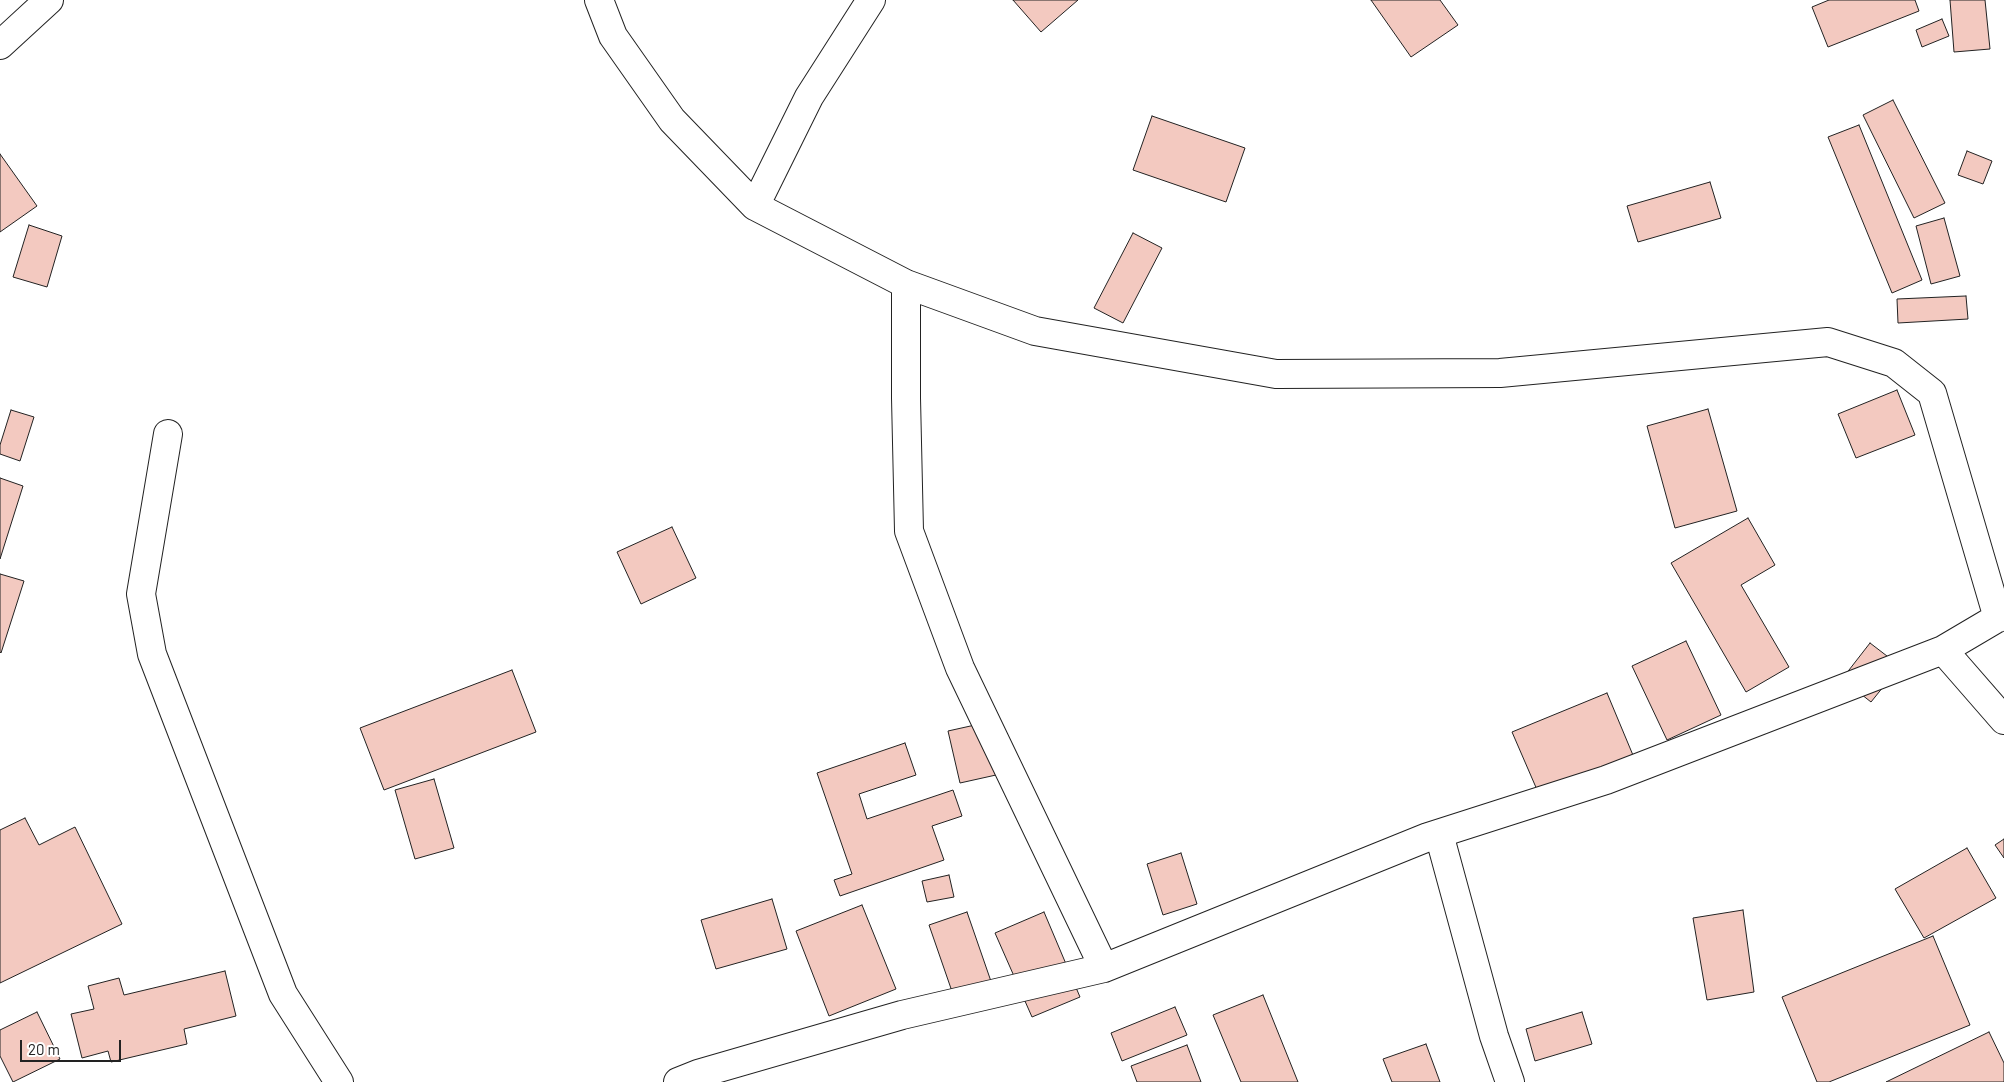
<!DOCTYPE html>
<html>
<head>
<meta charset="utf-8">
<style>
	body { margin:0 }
	#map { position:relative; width:2004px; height:1082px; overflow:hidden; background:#fff; font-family:Barlow,sans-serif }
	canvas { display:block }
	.scale { position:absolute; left:20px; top:1040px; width:101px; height:22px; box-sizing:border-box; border:2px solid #222; border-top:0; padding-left:6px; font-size:15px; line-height:18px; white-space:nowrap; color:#222; -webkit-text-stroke:4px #fff; paint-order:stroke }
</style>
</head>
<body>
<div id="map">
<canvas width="2004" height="1082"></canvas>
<div class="scale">20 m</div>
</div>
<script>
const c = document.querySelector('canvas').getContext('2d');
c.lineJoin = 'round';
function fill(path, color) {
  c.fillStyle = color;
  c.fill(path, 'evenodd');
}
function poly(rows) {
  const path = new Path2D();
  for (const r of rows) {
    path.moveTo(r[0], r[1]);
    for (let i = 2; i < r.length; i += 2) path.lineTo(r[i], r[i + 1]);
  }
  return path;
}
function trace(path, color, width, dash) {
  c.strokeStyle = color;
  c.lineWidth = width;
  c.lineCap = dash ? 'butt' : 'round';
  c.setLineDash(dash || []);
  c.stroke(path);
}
const building = poly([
	[1013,0,1078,0,1041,32,1013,0],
	[1371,0,1440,0,1458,25,1411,57,1371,0],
	[1829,0,1915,0,1919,11,1828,47,1812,7,1829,0],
	[1950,0,1985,0,1990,49,1954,52,1950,0],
	[1942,19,1949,36,1922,47,1916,30,1942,19],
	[1893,100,1945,203,1914,218,1863,115,1893,100],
	[1152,116,1245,148,1226,202,1133,170,1152,116],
	[1859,125,1922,280,1892,293,1828,137,1859,125],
	[1967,151,1992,161,1983,184,1958,175,1967,151],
	[0,154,37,206,0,232,0,154],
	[1710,182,1721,218,1638,242,1627,206,1710,182],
	[1944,218,1960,276,1931,284,1916,226,1944,218],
	[29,225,62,236,47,287,13,277,29,225],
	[1133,233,1162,248,1123,323,1094,308,1133,233],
	[1966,296,1968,319,1898,323,1897,299,1966,296],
	[1897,390,1915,435,1856,458,1838,414,1897,390],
	[1708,409,1737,511,1675,528,1647,426,1708,409],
	[11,410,34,417,20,461,0,454,0,445,11,410],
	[0,478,23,486,0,559,0,478],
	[1748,518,1775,565,1741,585,1789,667,1746,692,1671,563,1748,518],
	[672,527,696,578,641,604,617,552,672,527],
	[0,574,24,581,1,653,0,652,0,574],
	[1686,641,1721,715,1667,740,1632,666,1686,641],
	[1870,643,1900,666,1871,702,1842,679,1870,643],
	[512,670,536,732,384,790,360,728,512,670],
	[1607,693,1635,760,1541,799,1512,732,1607,693],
	[984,723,996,775,960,783,948,731,984,723],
	[905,743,916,775,859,794,867,819,953,790,962,816,932,826,944,860,840,896,834,880,852,874,817,773,905,743],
	[434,779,454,848,415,859,395,790,434,779],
	[25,818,39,845,75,827,122,924,0,983,0,830,25,818],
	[2004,839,2004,858,1995,845,2004,839],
	[1967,848,1996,898,1924,938,1895,889,1967,848],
	[1181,853,1197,904,1163,915,1147,864,1181,853],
	[949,875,954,897,927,902,922,881,949,875],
	[772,899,787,949,716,969,701,920,772,899],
	[862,905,896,989,829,1016,796,931,862,905],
	[1743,910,1754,992,1707,1000,1693,918,1743,910],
	[967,912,994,990,956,1003,929,925,967,912],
	[1044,912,1080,997,1032,1017,995,933,1044,912],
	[1933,936,1970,1025,1829,1082,1817,1082,1782,997,1933,936],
	[225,971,236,1016,184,1029,187,1044,111,1062,108,1051,82,1058,71,1014,94,1009,88,986,119,978,124,995,225,971],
	[1263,995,1298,1082,1241,1082,1213,1015,1263,995],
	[1175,1007,1187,1035,1122,1061,1111,1033,1175,1007],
	[37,1012,60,1059,13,1082,0,1056,0,1030,37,1012],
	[1582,1012,1592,1044,1535,1061,1526,1029,1582,1012],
	[1989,1032,2004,1063,2004,1082,1886,1082,1989,1032],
	[1426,1044,1440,1082,1392,1082,1383,1059,1426,1044],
	[1187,1045,1201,1082,1137,1082,1131,1066,1187,1045]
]);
fill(building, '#f3c9c0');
trace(building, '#222', 1);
const street = poly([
	[599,0,613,36,672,120,755,206,906,284,1035,331,1276,374,1500,373,1828,342,1894,363,1932,393,1998,618],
	[0,45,49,0],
	[755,206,809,97,871,0],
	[906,284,906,398,909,531,960,668,1104,968],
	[168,434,141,594,152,654,283,994,339,1082],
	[1943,650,2004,720],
	[1439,834,1494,1036,1510,1082],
	[678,1082,698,1074,902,1015,1104,968,1428,837,1606,780,1943,650,2004,614]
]);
trace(street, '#222', 30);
trace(street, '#fff', 28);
</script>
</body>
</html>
